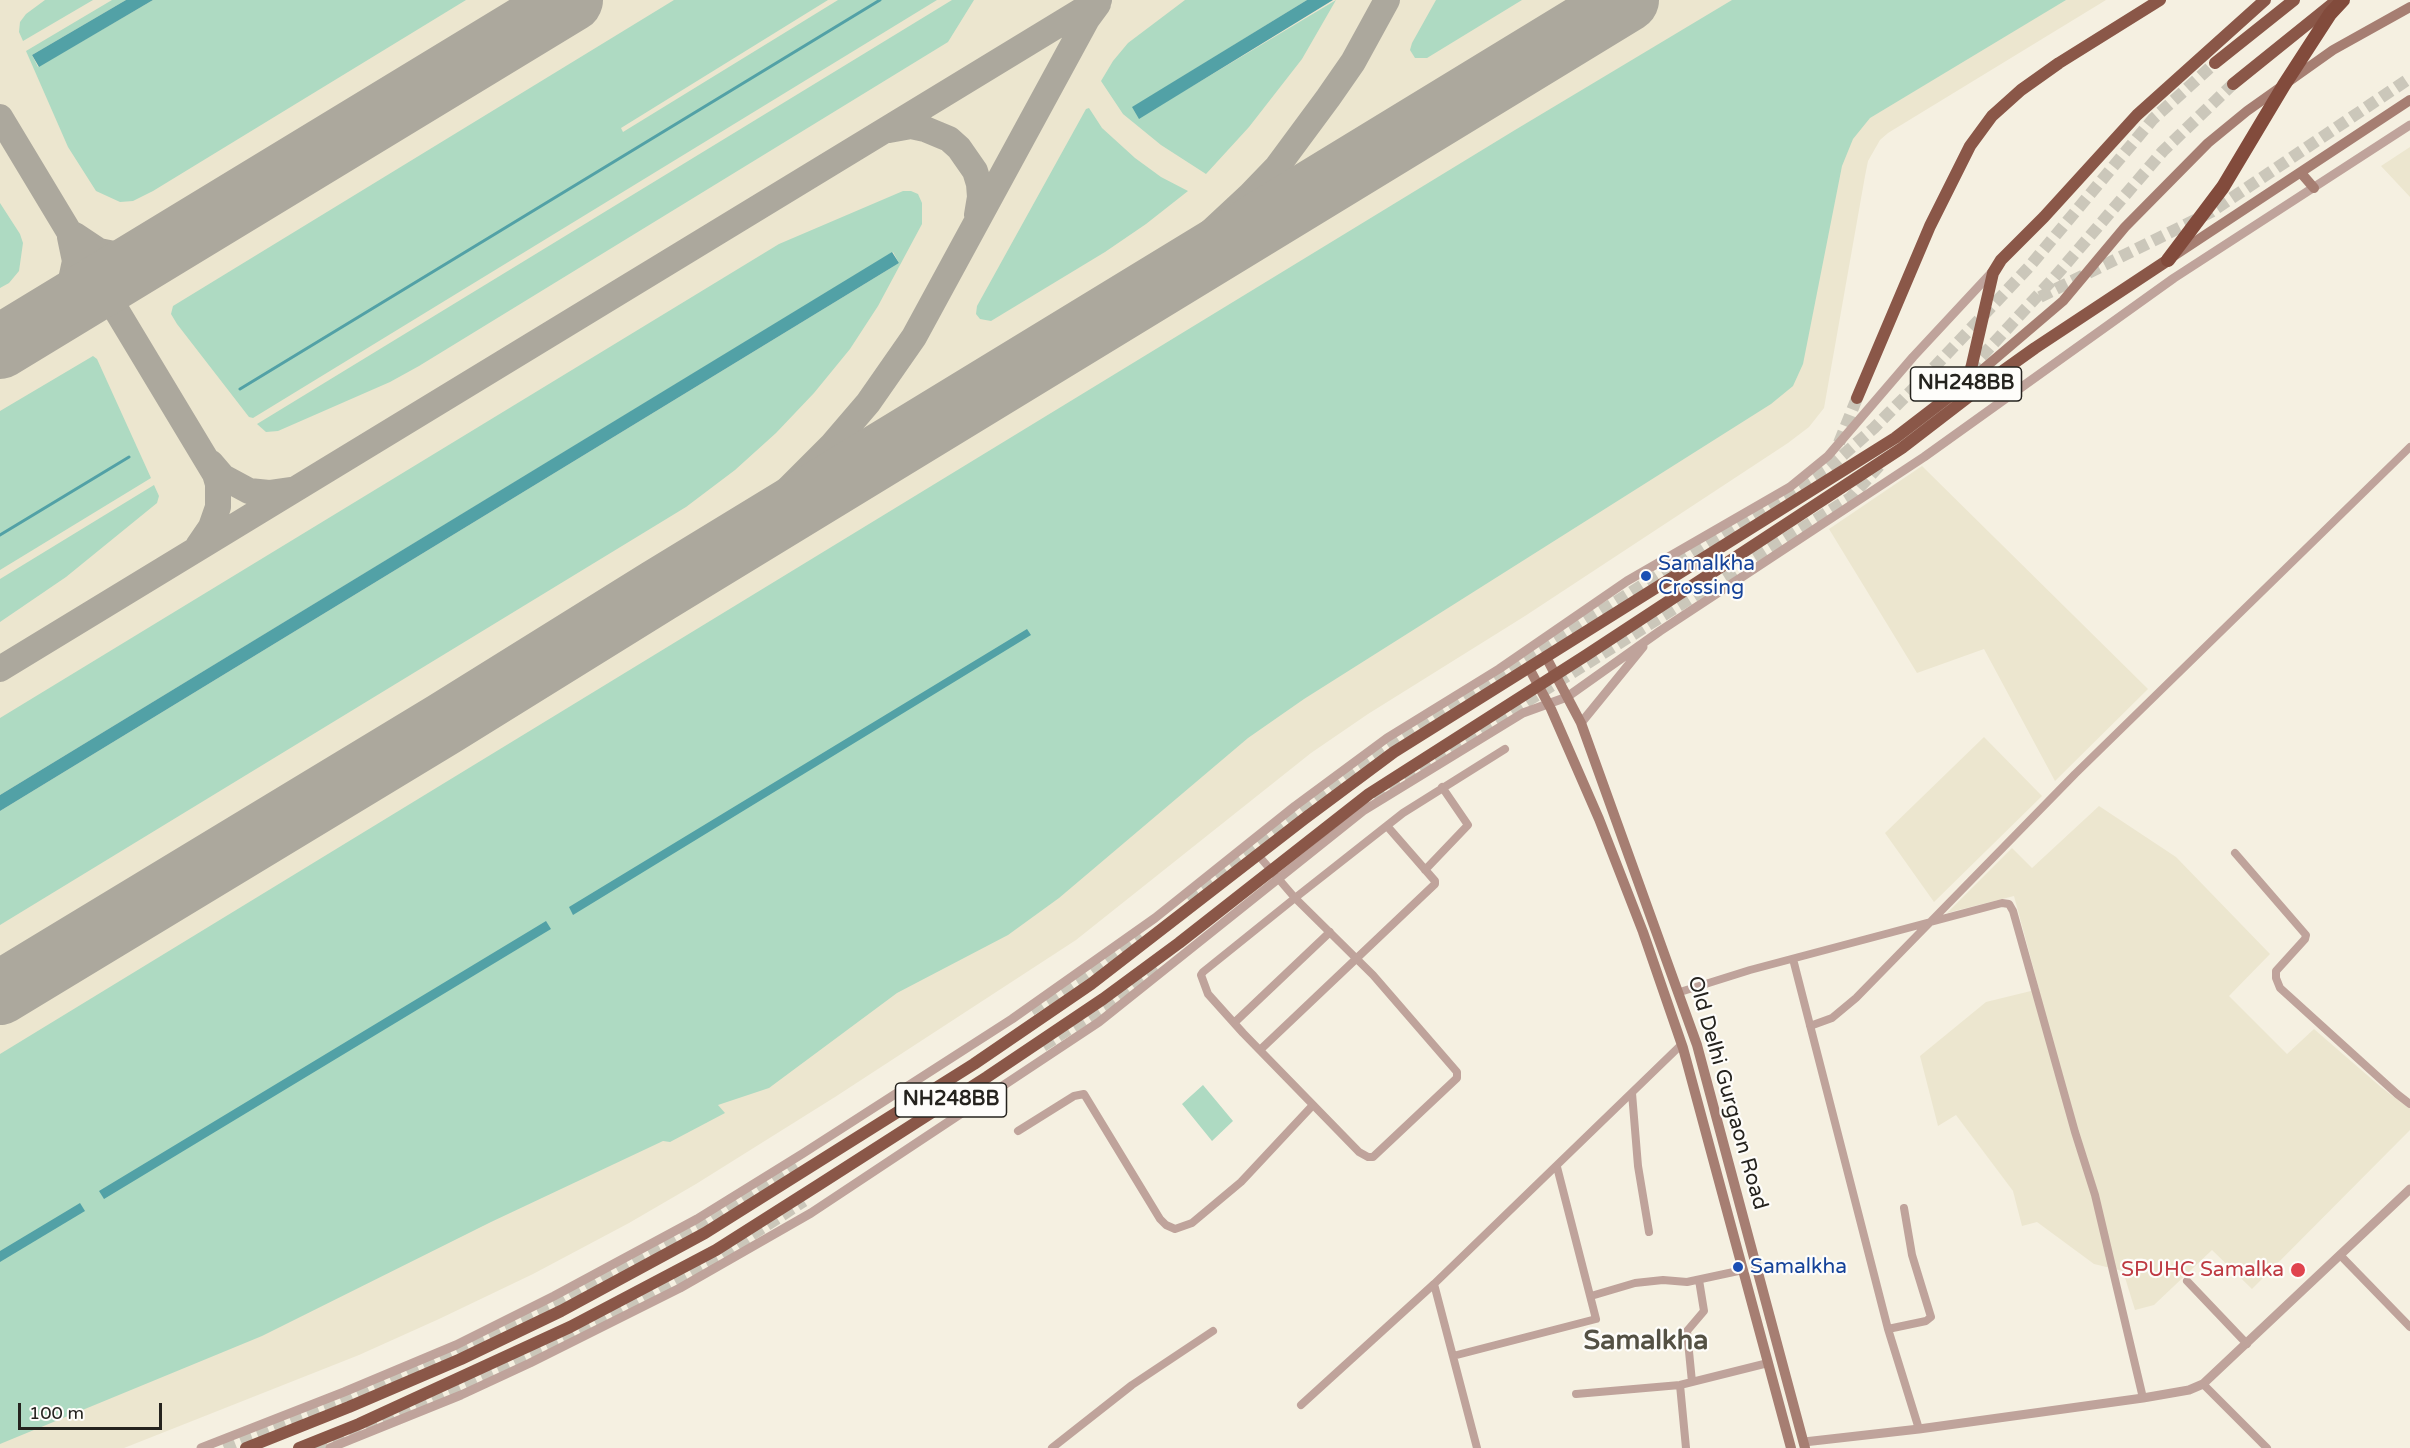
<!DOCTYPE html>
<html>
<head>
<meta charset="utf-8">
<style>
	body { margin:0 }
	#map { position:relative; width:2410px; height:1448px; overflow:hidden; background:#f5f0e1; font-family:"Varela Round",sans-serif }
	canvas { display:block }
	.scale { position:absolute; left:18px; top:1403px; width:144px; height:27px; box-sizing:border-box; border:3px solid #25231e; border-top:0; padding-left:8px; font-size:18px; line-height:21px; white-space:nowrap; color:#25231e; -webkit-text-stroke:4px #fefdfa; paint-order:stroke }
</style>
</head>
<body>
<div id="map">
<canvas width="2410" height="1448"></canvas>
<div class="scale">100 m</div>
</div>
<script>
const c = document.querySelector('canvas').getContext('2d');
c.lineJoin = 'round';
function fill(path, color) {
  c.fillStyle = color;
  c.fill(path, 'evenodd');
}
function poly(rows) {
  const path = new Path2D();
  for (const r of rows) {
    path.moveTo(r[0], r[1]);
    for (let i = 2; i < r.length; i += 2) path.lineTo(r[i], r[i + 1]);
  }
  return path;
}
function trace(path, color, width, dash) {
  c.strokeStyle = color;
  c.lineWidth = width;
  c.lineCap = dash ? 'butt' : 'round';
  c.setLineDash(dash || []);
  c.stroke(path);
}
function write(font, color, halo, rows, align = 'center') {
  c.font = font + ' "Varela Round",sans-serif';
  c.lineWidth = 4.5;
  c.setLineDash([]);
  c.textBaseline = 'middle';
  c.strokeStyle = halo;
  c.fillStyle = color;
  for (const [text, x, y, turn = 0] of rows) {
    c.save();
    c.translate(x, y);
    c.rotate((+turn || 0) * Math.PI / 180);
    c.textAlign = isNaN(turn) ? turn : align;
    if (halo) c.strokeText(text, 0, 0);
    c.fillText(text, 0, 0);
    c.restore();
  }
}
fill(poly([
	[0,0,2106,0,1888,133,1880,140,1868,161,1865,176,1824,408,1809,427,1788,443,1525,616,1368,714,1311,753,1076,940,835,1097,696,1184,629,1223,533,1274,439,1319,359,1355,124,1448,0,1448],
	[2410,147,2410,197,2381,166],
	[1922,466,2148,689,2055,781,1984,649,1917,673,1829,529],
	[1984,737,2042,796,1934,902,1885,833],
	[2099,806,2176,857,2270,954,2229,996,2287,1054,2314,1029,2382,1088,2410,1109,2410,1130,2252,1289,2212,1250,2154,1305,2135,1310,2123,1271,2094,1264,2037,1222,2022,1226,2013,1191,1956,1115,1938,1126,1920,1056,1986,1002,2039,989,2014,896,1947,913,2012,848,2032,868]
]), '#ece6cf');
fill(poly([
	[45,0,93,0,23,41,19,32,20,22,26,14],
	[112,0,126,0,32,55,38,67,153,0,466,0,153,191,133,201,120,202,96,191,68,147,26,51],
	[674,0,828,0,621,128,623,132,838,0,937,0,253,418,249,417,177,324,171,314,173,306],
	[952,0,974,0,948,42,419,366,390,382,278,431,266,432,257,424],
	[1185,0,1307,0,1133,107,1139,118,1336,0,1302,59,1249,127,1206,174,1161,145,1123,114,1101,81,1113,61,1128,43],
	[1436,0,1522,0,1427,58,1415,58,1410,50,1412,43],
	[1732,0,2066,0,1870,118,1853,139,1842,166,1803,364,1793,386,1771,404,1304,699,1248,738,1059,898,1008,935,897,993,769,1088,718,1105,725,1113,670,1142,663,1141,491,1222,262,1336,0,1444,0,1054,1515,130],
	[1089,108,1102,128,1135,158,1161,177,1188,191,1146,224,1105,252,991,321,980,319,976,314,977,306,1086,109],
	[903,191,911,191,918,194,922,203,922,224,878,306,850,349,814,393,776,433,735,470,686,507,0,925,0,811,899,263,893,252,0,795,0,718,779,244],
	[0,203,20,234,23,243,19,271,9,283,0,288],
	[93,356,97,359,151,478,0,570,0,411],
	[154,485,159,496,157,503,66,577,0,622,0,579],
	[1203,1085,1233,1121,1212,1141,1182,1104]
]), '#aedac2');
fill(poly([
	[126,0,153,0,39,67,32,55],
	[1307,0,1333,0,1139,119,1132,107],
	[892,252,899,263,0,811,0,795],
	[1027,629,1031,635,573,915,569,907],
	[546,921,551,929,104,1199,99,1191],
	[80,1203,85,1211,0,1262,0,1251]
]), '#52a1a6');
trace(poly([
	[240,389,880,0],
	[0,535,129,457]
]), '#52a1a6', 3);
trace(poly([
	[1578,30,1620,0],
	[0,117,215,474,218,484,218,507,211,527,198,546],
	[889,130,911,126,925,129,949,139,959,148,975,171,979,184,980,197,977,215],
	[75,235,99,251,124,256,146,254,176,240],
	[1068,341,1147,287,1177,263,1250,195,1277,167,1328,98,1353,62,1387,0],
	[0,345,19,335,46,317,58,305,65,294,70,285,75,261,70,237],
	[211,463,223,477,249,491,269,493,290,490],
	[658,591,742,530,770,507,832,445,868,403,914,337,1087,19,1098,4],
	[0,669,1099,0]
]), '#aca89d', 26);
trace(poly([
	[0,347,571,0],
	[0,993,444,724,658,591,1627,0]
]), '#aca89d', 64);
trace(poly([
	[2040,297,2211,212,2410,78],
	[1945,396,2053,279,2163,151,2233,84],
	[1839,443,1857,398],
	[1360,809,1378,795,1850,498,1880,465],
	[1187,898,1358,768,1482,686,1827,469,1874,428,1926,376,2029,267,2153,119,2215,63],
	[1031,1010,1085,975,1140,934],
	[1043,1046,1107,1005,1156,967],
	[224,1448,352,1398,557,1303,701,1224,795,1163],
	[316,1448,365,1428,573,1334,719,1256,804,1201]
]), '#cbc7ba', 12, [12, 6]);
trace(poly([
	[2235,853,2306,935,2305,939,2276,971,2276,978,2280,988,2397,1094,2410,1104],
	[1258,855,1295,898,1373,975,1457,1072,1457,1078,1373,1157,1368,1157,1359,1152,1243,1033,1208,994,1201,975,1203,972,1295,898,1403,813,1505,749],
	[1425,870,1468,825,1442,787],
	[1793,959,1888,1329,1919,1429],
	[1680,992,1750,970,2002,903,2009,904,2013,911,2075,1132,2095,1195,2143,1398],
	[1234,1023,1330,932],
	[1810,1026,1832,1018,1856,998,2075,774,2410,447],
	[1260,1050,1435,884,1435,881,1387,826],
	[1632,1093,1638,1166,1649,1232],
	[1018,1131,1074,1096,1084,1094,1160,1219,1166,1225,1175,1229,1192,1223,1241,1182,1313,1105],
	[2340,1255,2410,1327],
	[2187,1281,2247,1344],
	[1434,1284,1477,1448],
	[1591,1296,1635,1283,1663,1280,1687,1282,1743,1270],
	[1888,1329,1926,1321,1931,1317,1912,1255,1904,1208],
	[1453,1356,1596,1319,1557,1167],
	[1692,1382,1687,1331,1704,1311,1699,1280],
	[2203,1384,2267,1448],
	[1680,1385,1686,1448],
	[1576,1394,1680,1385,1768,1363],
	[1301,1405,1434,1284,1682,1044],
	[1052,1448,1132,1385,1213,1331]
]), '#bfa39b', 8);
trace(poly([
	[1581,723,1643,647],
	[1804,1442,1919,1429,2143,1398,2189,1390,2203,1384,2410,1189],
	[201,1448,344,1392,456,1345,554,1296,697,1219,802,1154,1012,1019,1155,918,1295,806,1387,738,1499,669,1627,581,1790,487,1828,456,1913,357,1994,270],
	[330,1448,461,1395,530,1363,680,1288,811,1213,1099,1022,1363,811,1523,713,1567,697,1660,631,1924,457,2174,278,2410,125]
]), '#bfa39b', 9);
trace(poly([
	[2301,173,2314,188],
	[2175,255,2410,100],
	[1968,382,2063,301,2125,227,2208,143,2247,111,2333,50,2410,7],
	[1546,657,1581,723,1697,1045,1805,1448],
	[1529,668,1551,709,1599,819,1643,932,1683,1048,1791,1448]
]), '#a67e72', 10);
trace(poly([
	[2215,63,2294,0],
	[2233,84,2336,1],
	[1857,398,1930,226,1970,146,1992,116,2021,90,2059,63,2160,0],
	[246,1448,349,1407,461,1359,561,1311,705,1233,974,1064,1091,984,1304,819,1394,752,1895,438,1968,382,1993,273,2001,260,2044,217,2137,115,2265,0],
	[299,1448,359,1424,570,1327,716,1250,820,1184,987,1077,1103,999,1179,943,1369,794,1585,656,1902,448,1993,378,2035,348,2168,260]
]), '#8a5748', 12);
trace(poly([
	[2168,260,2223,187,2284,85,2330,14,2343,0]
]), '#824b3c', 14);
for (const [x, y, r, color] of [
	[1646,576,6,"#1a4fb4"],
	[1738,1267,6,"#1a4fb4"],
	[2298,1270,8,"#e0444e"]
]) {
  const dot = new Path2D();
  dot.arc(x, y, r, 0, 2 * Math.PI);
  c.fillStyle = color;
  c.fill(dot);
  trace(dot, '#fefdfa', 2);
}
for (const [x, y, w] of [
	[1966,384,111],
	[951,1100,111]
]) {
  const box = new Path2D();
  box.roundRect(x - w / 2, y - 17, w, 34, 4.5);
  c.fillStyle = '#fefdfa';
  c.fill(box);
  trace(box, '#25231e', 1.5);
}
write('bold 20px', '#25231e', null, [
	["NH248BB",1966,384],
	["NH248BB",951,1100]
]);
write('21px', '#164399', '#fefdfa', [
	["Samalkha",1658,564],
	["Crossing",1658,588],
	["Samalkha",1750,1267]
], 'left');
write('21px', '#25231e', '#fefdfa', [
	["Old Delhi Gurgaon Road",1727,1093,74]
]);
write('21px', '#be3a42', '#fefdfa', [
	["SPUHC Samalka",2284,1270]
], 'right');
write('bold 27px', '#545144', '#fefdfa', [
	["Samalkha",1646,1342]
]);
</script>
</body>
</html>
